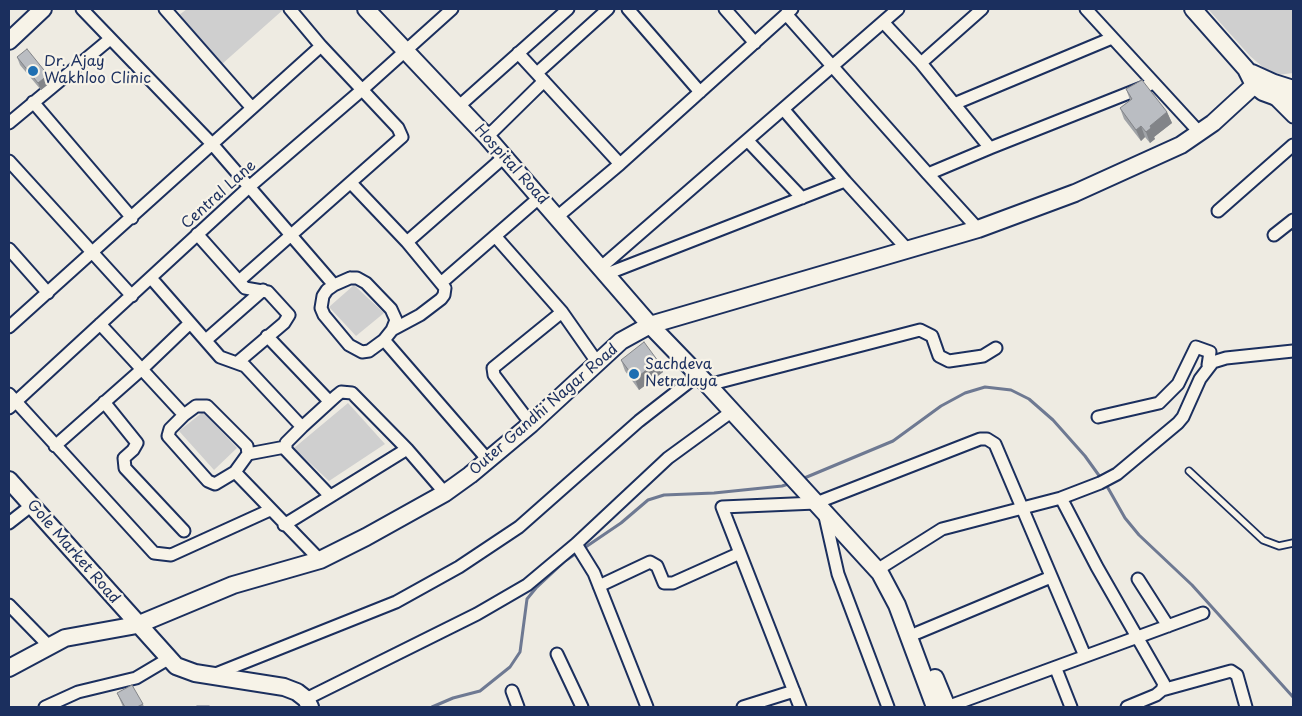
<!DOCTYPE html>
<html>
<head>
<meta charset="utf-8">
<style>
	body { margin:0 }
	#map { position:relative; width:1302px; height:716px; overflow:hidden; background:#eeebe2; font-family:"Playpen Sans",sans-serif }
	canvas { display:block }
	.frame { position:absolute; inset:0; border:10px solid #1b2f5e; pointer-events:none }
</style>
</head>
<body>
<div id="map">
<canvas width="1302" height="716"></canvas>
<div class="frame"></div>
</div>
<script>
const c = document.querySelector('canvas').getContext('2d');
c.lineJoin = 'round';
function fill(path, color) {
  c.fillStyle = color;
  c.fill(path, 'evenodd');
}
function poly(rows) {
  const path = new Path2D();
  for (const r of rows) {
    path.moveTo(r[0], r[1]);
    for (let i = 2; i < r.length; i += 2) path.lineTo(r[i], r[i + 1]);
  }
  return path;
}
function trace(path, color, width, dash) {
  c.strokeStyle = color;
  c.lineWidth = width;
  c.lineCap = dash ? 'butt' : 'round';
  c.setLineDash(dash || []);
  c.stroke(path);
}
function write(font, color, halo, rows, align = 'center') {
  c.font = font + ' "Playpen Sans",sans-serif';
  c.lineWidth = 4.5;
  c.setLineDash([]);
  c.textBaseline = 'middle';
  c.strokeStyle = halo;
  c.fillStyle = color;
  for (const [text, x, y, turn = 0] of rows) {
    c.save();
    c.translate(x, y);
    c.rotate((+turn || 0) * Math.PI / 180);
    c.textAlign = isNaN(turn) ? turn : align;
    if (halo) c.strokeText(text, 0, 0);
    c.fillText(text, 0, 0);
    c.restore();
  }
}
fill(poly([
	[187,9,284,9,222,64,179,15],
	[1208,9,1293,9,1293,73,1278,75,1264,68,1250,56],
	[354,285,384,313,356,336,329,307],
	[348,403,385,444,329,481,294,448],
	[203,412,237,448,214,470,179,431]
]), '#cfcfcf');
trace(poly([
	[802,479,893,441,941,406,965,393,985,387,1011,390,1029,399,1053,420,1085,456,1108,488,1125,518,1139,535,1192,585,1293,697],
	[197,707,209,707],
	[432,707,453,698,480,691,510,667,520,652,527,599,536,588,565,561,621,523,648,500,664,495,714,493,782,486,792,483]
]), '#6e7992', 3);
const lane = poly([
	[1189,471,1263,540,1279,546,1293,543]
]);
const street = poly([
	[82,9,213,145,334,285],
	[165,9,252,108],
	[628,9,700,92],
	[725,9,755,43],
	[1086,9,1200,133],
	[786,14,928,174],
	[883,22,921,63],
	[518,53,620,164],
	[537,73,608,9],
	[1275,99,1293,117],
	[33,102,132,218],
	[954,104,1112,38],
	[458,107,568,9],
	[9,123,110,39],
	[487,137,544,81],
	[748,141,802,198],
	[990,148,1154,83],
	[9,161,132,296],
	[845,181,907,249],
	[351,183,407,242,445,288,444,295,441,299,420,315,392,330],
	[1218,211,1293,145],
	[557,217,620,164,792,9],
	[978,229,928,174,990,148,921,63,982,9],
	[197,234,245,288,268,292,289,315,284,323,238,362],
	[1274,235,1293,220],
	[495,236,562,312,597,362],
	[407,242,504,157],
	[9,249,48,293],
	[599,269,898,9],
	[604,275,845,181,784,110],
	[151,278,220,357,245,366,302,427,336,396,341,392,352,393,407,449,445,493],
	[350,278,357,278,366,283,391,309,396,320,392,330,384,340,369,351,362,352,349,345,324,315,321,308,323,296,327,290,334,285,350,278],
	[239,281,402,137,398,128,321,46,290,9],
	[441,283,540,197],
	[100,324,184,415,170,429,168,436,208,481,215,484,235,472,320,560],
	[9,327,321,46],
	[267,336,329,401],
	[206,340,263,290],
	[384,340,488,460],
	[708,385,920,330,932,336,939,356,949,361,983,356,996,348],
	[9,394,154,553,171,555,270,510],
	[104,402,137,443,133,450,124,458,125,468,184,531],
	[9,408,249,187,363,89,452,9],
	[184,415,196,406,207,406,247,446,248,454,235,472],
	[1098,417,1159,403,1178,384,1196,347,1210,352,1208,365],
	[531,424,494,375,493,368,562,312],
	[302,427,286,443,286,450,330,496],
	[55,446,141,370,190,323],
	[248,454,285,447],
	[1061,498,1097,567,1164,684,1162,690,1156,695,1127,707],
	[824,512,838,574,888,707],
	[9,523,32,505],
	[284,525,407,449],
	[576,544,594,573,647,707],
	[877,570,942,529,1061,498,1100,483,1117,474,1178,423,1183,417,1200,379,1213,362,1226,358,1293,351],
	[1138,579,1168,626],
	[599,586,650,562,657,566,664,583,673,583,740,553],
	[9,605,48,645],
	[917,633,1051,577],
	[557,654,582,707],
	[1056,669,1071,707],
	[213,675,396,602,459,567,519,527,639,421,698,375],
	[1162,690,1231,671,1237,675,1246,707],
	[512,691,518,707],
	[306,699,477,614,527,585,576,544,668,458,731,412],
	[45,707,78,692,136,678,168,659],
	[743,707,794,691],
	[800,707,722,507,816,503,980,439,987,439,995,444,1085,656],
	[947,707,1203,613]
]);
const secondary = poly([
	[366,9,487,137,650,325,708,385,880,573,897,605,935,707],
	[1193,9,1246,69,1254,85,1263,92,1293,103],
	[9,41,43,9],
	[1252,73,1274,83,1293,89],
	[9,480,176,666,195,673,284,687,297,692,306,699,310,707],
	[9,668,65,638,137,625,233,585,320,560,366,537,445,493,470,475,531,424,621,341,650,325,978,229,1075,193,1181,145,1213,123,1262,78],
	[935,678,947,707]
]);
trace(lane, '#1b2f5e', 9);
trace(street, '#1b2f5e', 15);
trace(secondary, '#1b2f5e', 20);
trace(lane, '#f7f3e8', 5.5);
trace(street, '#f7f3e8', 11);
trace(secondary, '#f7f3e8', 16);
fill(poly([
	[17,57,48,75,51,82,41,90,20,65],
	[1126,89,1167,112,1172,123,1154,137,1155,139,1150,143,1145,137,1141,141,1124,119,1120,108,1130,100],
	[621,360,663,372,639,390,625,371],
	[117,693,143,704,144,707,123,707]
]), '#a0a3a7');
fill(poly([
	[48,75,51,82,41,90,38,83],
	[1167,112,1172,123,1154,137,1155,139,1150,143,1146,132,1150,126],
	[1141,126,1145,137,1141,141,1136,130],
	[658,361,663,372,639,390,635,379]
]), '#828488');
const building = poly([
	[27,49,48,75,38,83,17,57,27,49],
	[1142,80,1167,112,1150,126,1151,128,1146,132,1141,126,1136,130,1120,108,1132,99,1126,89,1142,80],
	[644,342,658,361,635,379,621,360,644,342],
	[132,685,143,704,137,707,125,707,117,693,132,685]
]);
fill(building, '#babdc2');
trace(building, '#828488', 1);
for (const [x, y, r, color] of [
	[33,71,6,"#1f6fb2"],
	[634,374,6,"#1f6fb2"]
]) {
  const dot = new Path2D();
  dot.arc(x, y, r, 0, 2 * Math.PI);
  c.fillStyle = color;
  c.fill(dot);
  trace(dot, '#f7f3e8', 2);
}
write('15px', '#1b2f5e', '#f7f3e8', [
	["Dr. Ajay",44,62],
	["Wakhloo Clinic",44,79],
	["Sachdeva",645,365],
	["Netralaya",645,382]
], 'left');
write('15px', '#1b2f5e', '#f7f3e8', [
	["Hospital Road",511,165,48],
	["Central Lane",219,195,-42],
	["Outer Gandhi Nagar Road",544,410,-41],
	["Gole Market Road",73,552,49]
]);
</script>
</body>
</html>
